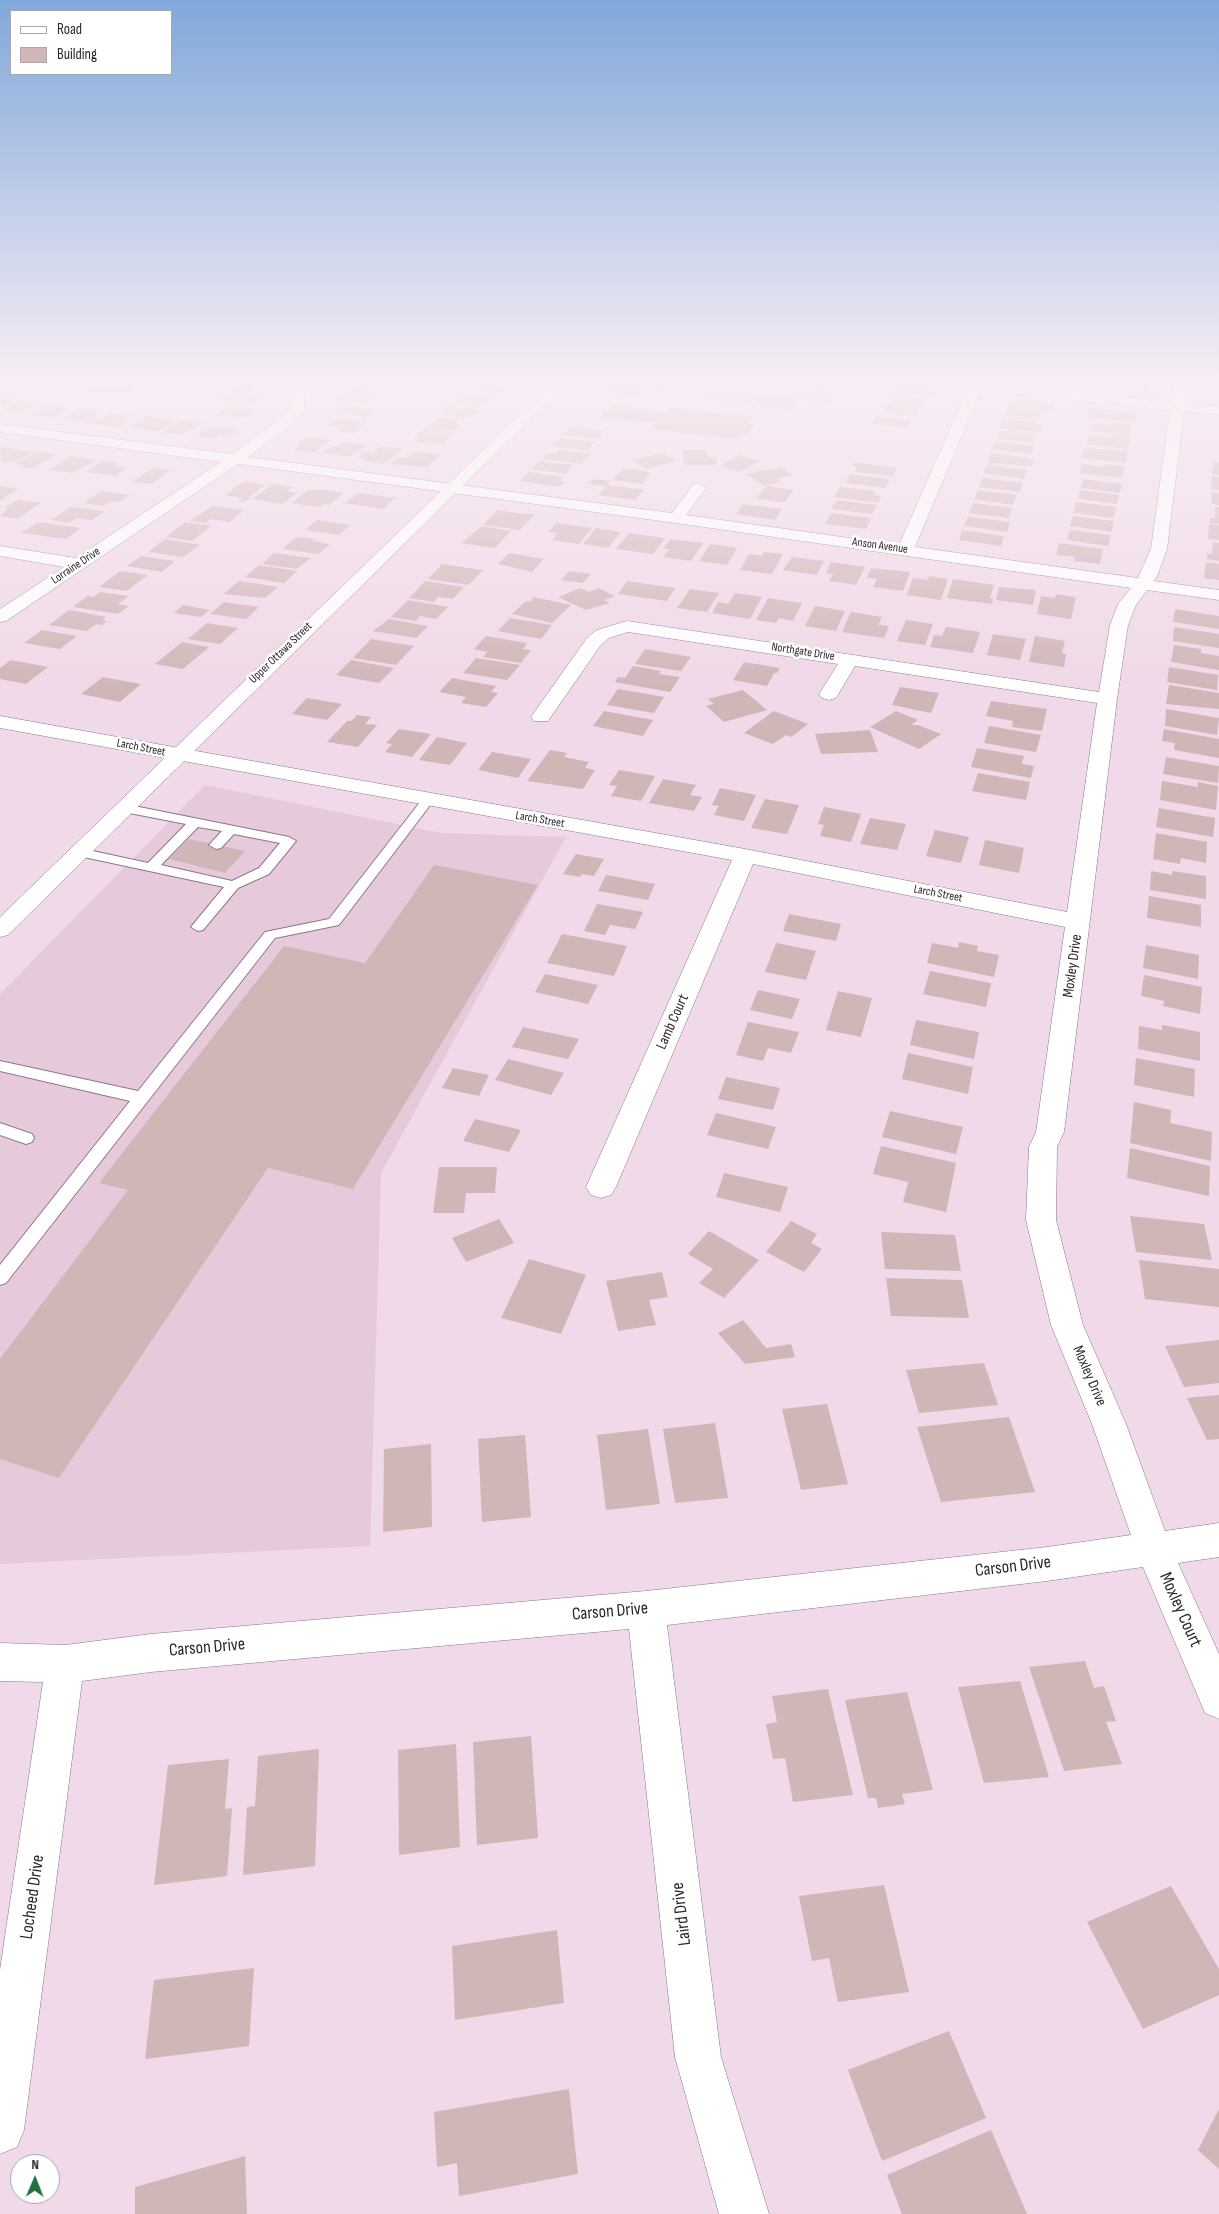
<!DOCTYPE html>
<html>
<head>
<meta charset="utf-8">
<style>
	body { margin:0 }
	#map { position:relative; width:1219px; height:2214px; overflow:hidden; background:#f0d9e8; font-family:"Sofia Sans Condensed",sans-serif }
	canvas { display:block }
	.legend { position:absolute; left:10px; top:10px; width:162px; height:65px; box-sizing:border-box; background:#fff; border:1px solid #aba7aa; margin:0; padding:6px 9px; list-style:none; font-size:15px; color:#2d242a }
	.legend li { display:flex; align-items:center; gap:10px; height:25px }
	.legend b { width:25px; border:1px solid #aba7aa }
	.north { position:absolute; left:10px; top:2154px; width:50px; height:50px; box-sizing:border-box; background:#fff; border:1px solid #aba7aa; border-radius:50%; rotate:1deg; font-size:14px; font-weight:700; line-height:20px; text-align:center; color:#2d242a }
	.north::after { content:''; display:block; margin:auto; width:18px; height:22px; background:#256f3d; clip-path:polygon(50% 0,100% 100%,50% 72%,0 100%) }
</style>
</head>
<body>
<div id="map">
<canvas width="1219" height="2214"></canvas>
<ul class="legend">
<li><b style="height:6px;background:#fff"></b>Road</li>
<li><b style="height:14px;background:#d1b6b8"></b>Building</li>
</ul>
<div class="north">N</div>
</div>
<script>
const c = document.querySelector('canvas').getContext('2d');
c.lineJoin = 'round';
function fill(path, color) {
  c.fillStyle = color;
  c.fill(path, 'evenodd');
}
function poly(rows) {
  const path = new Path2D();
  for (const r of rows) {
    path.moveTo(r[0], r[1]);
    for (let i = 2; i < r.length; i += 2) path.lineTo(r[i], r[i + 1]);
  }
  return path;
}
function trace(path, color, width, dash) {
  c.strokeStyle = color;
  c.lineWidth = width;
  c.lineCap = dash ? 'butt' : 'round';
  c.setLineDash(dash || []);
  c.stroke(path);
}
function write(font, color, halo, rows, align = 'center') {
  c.font = font + ' "Sofia Sans Condensed",sans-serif';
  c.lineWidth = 5;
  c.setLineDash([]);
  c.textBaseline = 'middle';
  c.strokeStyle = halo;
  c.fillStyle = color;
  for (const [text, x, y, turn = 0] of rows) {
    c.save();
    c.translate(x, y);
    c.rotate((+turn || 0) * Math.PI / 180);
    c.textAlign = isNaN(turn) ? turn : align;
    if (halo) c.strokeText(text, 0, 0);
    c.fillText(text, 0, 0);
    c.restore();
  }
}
fill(poly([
	[205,785,441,833,566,837,381,1173,370,1546,0,1564,0,994]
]), '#e6cadc');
fill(poly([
	[59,379,83,379,77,382,89,383,79,389,47,386],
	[137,379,164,379,162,380,169,381,155,388,136,384,142,381,134,380],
	[619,379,655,379,650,385,614,384],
	[698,379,732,379,732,383,699,383],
	[1049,379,1080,379,1079,383],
	[1086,379,1116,379,1115,387,1085,384],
	[1126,379,1149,380,1147,390,1123,388],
	[347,380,378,384,364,394,347,392,351,389,337,387],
	[826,380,842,382,853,382,848,390,816,386,823,385],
	[231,381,247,383,243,385,257,387,246,394,217,390],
	[137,383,132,392,89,393,94,384],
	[475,383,503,386,500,389,504,389,495,393,467,390],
	[651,384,669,386,666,390,648,388],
	[613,385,644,389,637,396,606,392],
	[900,387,936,391,929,398,896,394],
	[819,389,835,394,825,398,833,400,823,404,798,396],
	[712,390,754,395,748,403,739,402,736,405,724,403,727,400,706,398],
	[231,393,260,397,249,404,221,400],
	[346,393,375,396,365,404,336,400],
	[468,394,492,397,488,403,482,406,457,403],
	[758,396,796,397,795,410,756,405],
	[893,396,927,399,923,407,916,407,889,403],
	[0,398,16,400,2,408],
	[1011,399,1055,403,1052,412,1008,407],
	[19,400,38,402,18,414,0,412],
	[345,405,378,409,367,417,336,412],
	[617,405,666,413,670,408,754,417,748,424,755,425,749,433,742,433,738,439,651,429,656,423,603,419,603,411],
	[887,405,920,409,917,417,883,413],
	[45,406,71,409,56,417,28,415],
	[227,406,256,410,245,418,216,414],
	[447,407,478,410,479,411,469,418,439,414],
	[80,408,103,411,92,417,99,418,90,424,62,419],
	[1007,408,1042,412,1039,420,1027,418,1026,420,1004,416],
	[1090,408,1136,413,1134,422,1088,417],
	[111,413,131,415,121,421,128,422,120,428,93,424],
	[146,416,176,420,157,432,129,427],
	[876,416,912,420,908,428,872,424],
	[440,417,460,419,455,424,462,425,455,431,427,428],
	[337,418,367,422,354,433,337,431,341,428,327,426],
	[1003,419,1026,421,1044,425,1041,433,999,428],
	[181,420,203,423,181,435,162,433],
	[1111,422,1132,424,1129,436,1091,431,1093,423,1110,425],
	[211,426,239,430,228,437,219,436,216,439,196,436],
	[572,427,605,431,597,439,563,435],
	[424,429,454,432,444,444,429,443,431,440,429,440,426,443,416,442,419,439,413,438],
	[1000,430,1036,434,1033,442,996,439],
	[1089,435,1109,438,1110,435,1131,437,1128,449,1086,444],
	[306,437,331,440,314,453,294,450,301,444,297,444],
	[561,438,595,442,587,451,551,445],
	[996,441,1034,446,1032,454,992,449],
	[345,442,366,445,351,457,322,453,331,446,338,447],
	[381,446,402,449,384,464,364,461,366,459,358,458,365,452,373,453],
	[0,447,7,448,33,452,16,462,8,461,2,464],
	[1084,448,1128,451,1126,463,1081,458],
	[559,450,591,454,582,464,542,459,547,453,556,454],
	[683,450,707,450,708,457,716,457,717,465,684,465],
	[415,451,440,455,427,467,391,464,398,457,407,458],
	[36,452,57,454,32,469,20,467,24,465,16,464],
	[662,453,676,461,647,469,632,460],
	[991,453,1029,458,1028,459,1034,460,1032,466,987,463],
	[739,455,759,461,739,472,719,466],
	[70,456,97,460,72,473,49,470],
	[103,460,119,463,115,466,127,467,115,476,86,472],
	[540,461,574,465,566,474,531,469],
	[1213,461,1219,462,1219,475,1212,474],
	[854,462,897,468,893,476,854,472,857,466,852,466],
	[1082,464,1104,467,1105,464,1125,466,1122,478,1080,473],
	[987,465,1027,470,1024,479,983,473],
	[780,467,793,475,776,479,781,482,764,486,747,474],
	[152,468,171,470,151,484,132,482],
	[623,468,649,472,651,473,642,484,613,480],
	[529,472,563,477,560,481,565,482,561,486,555,486,520,481],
	[850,474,890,479,886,488,846,483],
	[1212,476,1219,477,1219,490,1211,489],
	[983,478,1023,483,1020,492,979,487],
	[593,479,610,481,606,486,588,484],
	[1083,479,1122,484,1120,493,1081,488],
	[245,481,265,485,248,498,250,498,245,502,238,501,243,498,225,495],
	[273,484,293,487,287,491,297,493,283,504,252,499],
	[607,485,644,490,635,500,598,495],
	[0,486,18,489,0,501],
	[767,486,794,490,784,503,756,498],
	[840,487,875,491,873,495,881,496,878,503,834,497],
	[308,490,324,490,344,493,329,505,323,504,319,507,291,503],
	[978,490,1017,495,1013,505,974,499],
	[1080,490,1119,495,1117,504,1078,499],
	[102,491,130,495,119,502,111,501,103,506,83,503],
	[1212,492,1219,493,1219,505,1211,504],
	[358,493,395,498,383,509,345,503],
	[18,500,41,503,17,519,0,516,8,509,4,508],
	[837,500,877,505,872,514,831,509],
	[1076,502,1116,507,1114,518,1073,513],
	[973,503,1012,508,1009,518,969,513],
	[743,504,782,509,775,520,736,514],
	[213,506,244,510,229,522,210,519,206,523,189,521],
	[71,507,105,511,92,520,77,518,69,523,51,520],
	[1215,507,1219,507,1219,524,1210,523,1210,518,1215,518],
	[497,510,515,513,535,514,520,530,483,525],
	[831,513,871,518,866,529,825,524],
	[1073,516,1114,521,1112,532,1070,526],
	[968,517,1010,522,1007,532,964,526],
	[317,520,350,525,339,535,305,530],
	[38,522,81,528,66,539,21,533],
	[185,522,211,526,192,541,166,537],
	[557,523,592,528,579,544,552,540,558,533,548,532],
	[1209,524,1219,525,1219,540,1208,539],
	[482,526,511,531,495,548,461,543],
	[596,528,621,532,608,548,583,544],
	[962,530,1004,536,1001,546,959,540],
	[1070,530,1111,535,1108,546,1067,540],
	[629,533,665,538,653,554,616,549],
	[296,537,315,539,312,541,330,544,318,554,282,549],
	[165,539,200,545,183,557,148,552],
	[670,539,703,543,691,561,663,557,669,549,663,549],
	[1213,542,1219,543,1219,561,1207,559,1207,553,1212,554],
	[1059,543,1103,549,1100,564,1074,561,1075,557,1056,555],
	[710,544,737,548,727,565,699,561],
	[764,552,783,554,772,574,740,570,749,554,762,556],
	[274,553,311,558,297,569,262,564],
	[509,553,544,559,532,572,498,564],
	[141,556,175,561,162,572,127,566],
	[792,557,824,561,817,575,783,570],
	[831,562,865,567,856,585,829,581,833,574,826,573],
	[1206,562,1219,564,1219,580,1204,578],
	[442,564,483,570,469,585,428,579],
	[259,565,297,571,284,583,245,577],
	[871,568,910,572,903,591,873,587,877,579,867,578],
	[120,571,148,575,127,591,99,587],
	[569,571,591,574,583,583,561,580],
	[929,576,948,579,941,600,907,595,913,578,928,580],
	[953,579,994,585,990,598,993,599,992,604,947,598],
	[239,581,278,587,265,598,223,594],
	[425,581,464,587,453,599,438,597,434,602,409,598],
	[627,581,675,588,667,601,618,594],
	[999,587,1036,590,1033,605,996,600],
	[580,588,589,592,599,588,615,596,604,600,610,603,586,610,558,597],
	[690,589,719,593,707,612,677,608],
	[100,592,129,596,118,604,129,606,118,614,73,607,87,596,93,597],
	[735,593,762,597,750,619,712,613,718,602,728,604],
	[1056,594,1076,597,1071,619,1037,614,1041,596,1055,598],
	[534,597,571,605,552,623,512,614,526,601,530,602],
	[768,598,802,603,793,621,779,618,776,623,756,620],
	[408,600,448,607,436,619,420,616,416,621,391,617],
	[224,602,259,607,246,619,210,614],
	[183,605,210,610,201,617,174,613],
	[815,606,845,611,836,631,805,626],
	[1175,609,1219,616,1219,629,1173,622],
	[69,610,106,617,102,620,107,621,102,625,97,624,86,631,49,625],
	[851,612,882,617,878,625,889,626,884,638,842,632],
	[510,618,552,625,541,639,498,631],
	[389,619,428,626,416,638,373,631],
	[906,620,933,624,925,645,897,641],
	[207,623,238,628,220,644,188,639],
	[946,627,980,632,973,653,930,647,934,635,942,636],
	[1174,627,1219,634,1219,648,1173,641],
	[42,630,77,636,60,649,24,643],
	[993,634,1026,639,1020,660,987,655],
	[486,636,527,643,523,649,531,650,521,663,483,657,487,652,474,649],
	[1035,636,1065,641,1062,653,1066,654,1064,667,1029,662],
	[371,639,414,646,396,665,353,658],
	[182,642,209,647,183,669,155,664],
	[1174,645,1201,649,1201,653,1219,656,1219,670,1171,662],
	[645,649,691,657,681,671,635,664],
	[476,658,520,665,507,680,463,673],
	[11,660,48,667,26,684,0,679,0,668],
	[351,660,394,668,379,683,336,675],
	[744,662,780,668,777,673,774,673,767,686,733,680],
	[633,666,661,671,659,674,680,677,670,692,615,682,618,677,625,678],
	[1169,667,1218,675,1217,690,1167,682],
	[103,677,141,684,120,702,81,694],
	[452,678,496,686,491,692,498,693,486,707,461,703,466,697,439,692],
	[1169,685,1219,693,1219,709,1166,704],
	[900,687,939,693,931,713,892,705],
	[618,689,664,697,654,713,607,705],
	[743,690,767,710,724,722,706,706,714,704,708,699],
	[307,698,342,704,327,720,292,714],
	[991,701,1047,709,1042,731,1012,727,1013,721,986,716],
	[1166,709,1219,718,1217,735,1165,726],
	[604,711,653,720,643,736,593,726],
	[774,711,808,724,791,737,786,735,773,744,744,733],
	[896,711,918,720,911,725,918,725,941,734,919,749,870,727],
	[357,715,371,717,365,724,377,725,358,747,327,742,347,721,351,721],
	[989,726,1041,735,1036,752,984,743],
	[399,729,431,734,412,757,385,752,392,744,386,743],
	[1164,729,1219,739,1219,758,1174,750,1175,743,1162,741],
	[870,730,878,752,821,754,815,734],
	[437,737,467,743,450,765,419,760],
	[977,748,1024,756,1022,764,1034,766,1031,778,971,767],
	[550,750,567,753,564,757,589,762,585,768,595,770,583,789,527,781],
	[492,752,531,759,518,778,478,770],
	[1166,757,1219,766,1218,783,1163,774],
	[619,770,655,776,641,801,611,796,617,786,609,785],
	[978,773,1030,782,1026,800,972,791],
	[663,779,696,785,690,795,702,797,694,811,649,803],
	[1162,781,1198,787,1198,782,1218,786,1216,810,1160,800],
	[720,788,756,795,744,821,714,815,719,806,712,805],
	[765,799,799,805,787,834,751,828],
	[824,807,861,814,851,842,820,836,824,825,818,824],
	[1159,808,1215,818,1213,837,1156,827],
	[870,818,906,824,897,850,860,844],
	[935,830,969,837,961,863,926,856],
	[1156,833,1207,842,1206,863,1181,858,1180,864,1153,859],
	[189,839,245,851,225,873,169,859],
	[985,840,1024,848,1019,873,979,865],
	[576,854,604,859,594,876,582,874,580,877,563,874],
	[434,865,538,885,353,1189,268,1168,59,1478,0,1459,0,1359,128,1190,99,1183,284,946,365,963],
	[1151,871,1172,875,1172,871,1206,876,1206,899,1150,890],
	[606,875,655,884,648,900,598,891],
	[1149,896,1201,905,1201,927,1147,918],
	[597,904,643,912,635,929,610,925,605,935,584,931],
	[789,914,841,924,836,941,783,931],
	[562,934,627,946,614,976,547,963],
	[959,942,978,946,977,951,999,955,994,977,927,963,932,943,958,948],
	[776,943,816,951,806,980,765,972],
	[1146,945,1199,955,1198,979,1143,968],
	[930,971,991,983,986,1007,923,994],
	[545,974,598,985,588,1004,535,992],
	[1144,975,1202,987,1200,1014,1163,1006,1164,1001,1141,996],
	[758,990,800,999,792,1019,750,1010],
	[838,991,872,998,861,1037,826,1030],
	[916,1020,979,1032,974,1059,910,1045],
	[748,1022,799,1032,791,1053,768,1048,763,1061,736,1055],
	[1162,1025,1200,1032,1200,1061,1138,1049,1139,1026,1162,1030],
	[523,1027,579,1039,568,1059,512,1047],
	[908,1053,973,1067,968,1094,902,1079],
	[1136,1058,1195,1069,1194,1097,1134,1085],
	[508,1059,564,1073,551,1095,495,1080],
	[453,1068,489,1075,479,1096,442,1088],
	[726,1077,780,1088,773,1110,718,1099],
	[1134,1102,1171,1110,1170,1123,1212,1132,1211,1161,1130,1143],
	[890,1111,963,1127,956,1154,882,1137],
	[716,1113,776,1127,768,1149,707,1135],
	[475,1119,521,1130,509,1152,463,1141],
	[881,1146,956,1163,946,1212,903,1202,908,1182,873,1174],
	[1130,1148,1210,1166,1209,1196,1127,1178],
	[439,1167,497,1167,495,1193,466,1193,464,1213,433,1213],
	[724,1173,788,1187,780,1212,716,1197],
	[1130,1216,1204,1224,1212,1260,1136,1252],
	[499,1219,514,1243,466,1262,452,1238],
	[791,1221,817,1234,811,1243,822,1249,804,1272,766,1252],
	[709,1231,759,1260,724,1298,699,1283,713,1269,688,1254],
	[881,1232,955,1235,961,1271,885,1269],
	[529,1259,586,1275,561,1334,501,1318],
	[1139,1260,1219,1269,1219,1307,1145,1299],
	[662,1272,668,1297,649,1300,656,1325,618,1331,606,1281],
	[886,1278,962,1280,969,1318,891,1316],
	[743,1320,766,1348,791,1344,795,1357,745,1364,718,1333],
	[1219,1340,1219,1383,1184,1387,1165,1346],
	[984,1363,998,1405,919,1413,906,1370],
	[1219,1395,1219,1439,1207,1440,1187,1398],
	[827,1404,848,1484,801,1490,782,1409],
	[1009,1417,1035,1492,941,1502,917,1427],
	[715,1423,728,1498,675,1503,663,1429],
	[648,1429,660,1504,606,1510,597,1435],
	[525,1435,531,1517,482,1522,478,1439],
	[431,1444,432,1527,383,1532,384,1449],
	[1085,1661,1094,1688,1104,1686,1116,1721,1106,1722,1122,1764,1064,1771,1029,1667],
	[1020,1681,1049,1777,984,1783,958,1687],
	[828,1689,853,1795,793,1802,785,1758,773,1759,766,1724,777,1722,772,1696],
	[907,1692,933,1790,902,1794,905,1804,878,1808,876,1798,868,1798,845,1700],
	[531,1736,538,1838,477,1845,473,1742],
	[456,1744,460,1847,399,1855,398,1750],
	[319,1749,315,1866,243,1875,247,1807,255,1806,258,1756],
	[229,1759,225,1809,232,1808,227,1876,154,1885,168,1765],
	[884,1885,909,1992,838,2002,829,1958,812,1961,799,1896],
	[1171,1886,1219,1969,1219,1995,1143,2029,1087,1922],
	[557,1930,564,2003,455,2020,452,1946],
	[254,1968,249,2046,145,2059,154,1980],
	[949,2031,986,2118,882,2161,848,2070],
	[569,2089,578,2174,459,2196,457,2163,437,2167,434,2112],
	[1219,2109,1219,2169,1198,2150],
	[991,2130,1027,2214,902,2214,887,2175],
	[245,2156,247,2214,135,2214,135,2187]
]), '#d1b6b8');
const service = poly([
	[428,796,434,800,339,925,275,938,6,1283,0,1285,0,1265,130,1101,0,1071,0,1061,138,1091,265,932,329,919,424,797,428,796],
	[124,804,289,837,296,841,269,874,238,888,203,930,198,931,191,927,224,887,79,856,72,852,79,848,148,863,186,824,119,811,118,808,124,804],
	[198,827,222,831,209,845,216,849,221,848,234,834,280,843,259,868,232,881,161,865,198,827],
	[0,1123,32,1134,34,1138,32,1142,26,1144,0,1135,0,1123]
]);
const minor = poly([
	[291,379,305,379,304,410,292,424,248,457,672,513,693,485,698,483,706,488,686,515,899,545,968,388,918,383,912,379,951,379,1171,402,1174,379,1187,379,1185,403,1219,407,1219,415,1184,411,1167,549,1158,574,1154,581,1219,590,1219,600,1147,590,1136,605,1128,625,1117,699,1064,1132,1057,1147,1056,1220,1083,1325,1126,1424,1165,1531,1219,1523,1219,1557,1178,1563,1219,1654,1219,1719,1205,1713,1143,1567,1047,1581,667,1625,721,2057,769,2214,719,2214,675,2057,629,1629,151,1672,82,1681,24,2130,17,2147,0,2154,0,1970,43,1682,0,1681,0,1643,65,1645,151,1634,646,1591,1047,1547,1131,1535,1092,1424,1051,1325,1026,1220,1029,1147,1036,1132,1065,927,753,864,616,1187,611,1195,601,1198,591,1195,586,1187,732,860,0,728,0,716,745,849,1067,912,1097,703,855,666,836,698,829,700,822,698,819,694,838,664,628,632,609,638,600,646,548,721,534,721,531,717,587,638,597,630,627,621,1099,692,1110,625,1118,604,1131,588,676,523,238,464,6,621,0,622,0,609,64,567,0,556,0,546,76,558,221,462,0,432,0,424,232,454,282,418,290,409,291,379],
	[981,390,1170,410,1151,549,1138,578,915,547,981,390],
	[769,379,783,379,775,384,770,383,769,379]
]);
const secondary = poly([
	[557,379,571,379,8,935,0,937,0,917,557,379]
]);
trace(service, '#8c7885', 2);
trace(minor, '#8c7885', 1);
trace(secondary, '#8c7885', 1);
fill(service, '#fff');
fill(minor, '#fff');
fill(secondary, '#fff');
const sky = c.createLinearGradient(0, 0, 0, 689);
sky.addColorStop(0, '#81a8da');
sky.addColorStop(0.55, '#f8eef5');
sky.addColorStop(1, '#f8eef500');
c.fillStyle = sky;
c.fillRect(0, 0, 1219, 689);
write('12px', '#2d242a', '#fff', [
	["Anson Avenue",880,546,8],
	["Lorraine Drive",76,566,-34],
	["Northgate Drive",803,652,9],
	["Upper Ottawa Street",281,653,-44],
	["Larch Street",141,748,11],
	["Larch Street",540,820,10],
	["Larch Street",938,894,11]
]);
write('15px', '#2d242a', '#fff', [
	["Moxley Drive",1073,966,-82],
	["Lamb Court",673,1022,-66],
	["Moxley Drive",1089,1376,67]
]);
write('18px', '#2d242a', '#fff', [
	["Carson Drive",1013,1567,-7],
	["Moxley Court",1180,1610,66],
	["Carson Drive",610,1612,-5],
	["Carson Drive",207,1648,-5],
	["Locheed Drive",33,1897,-82],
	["Laird Drive",682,1914,-97]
]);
</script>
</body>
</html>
